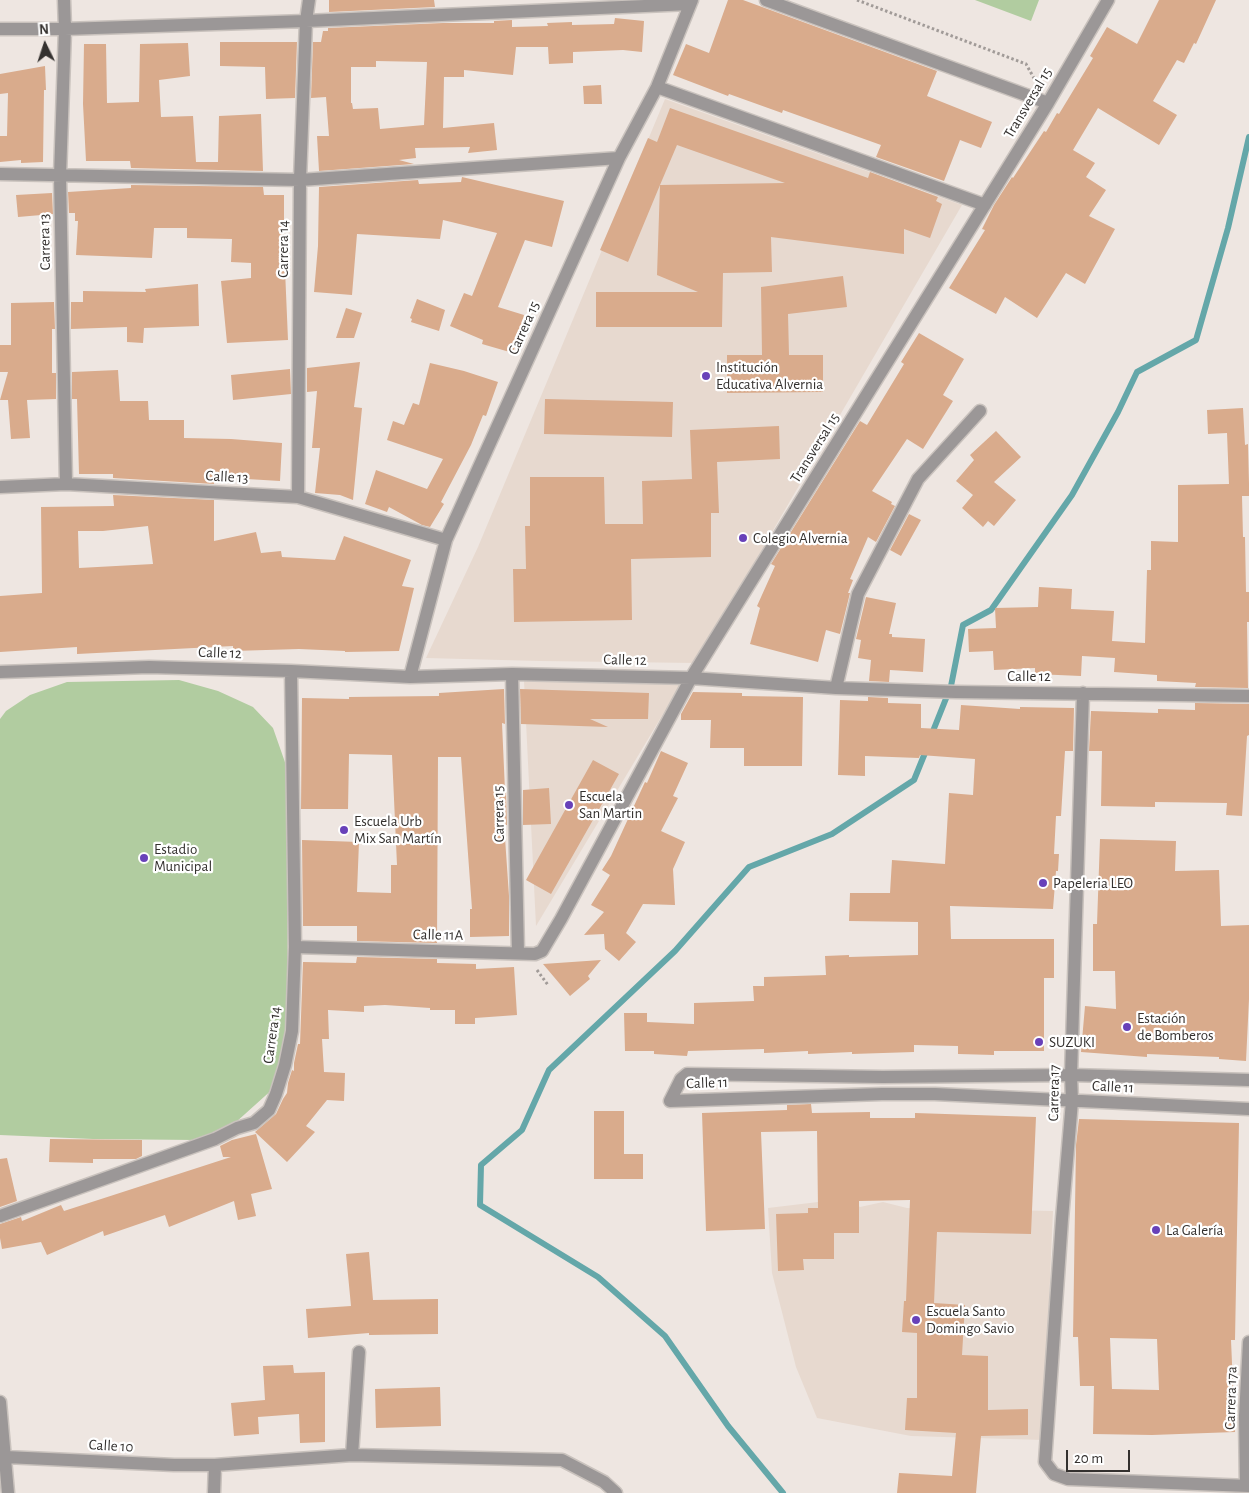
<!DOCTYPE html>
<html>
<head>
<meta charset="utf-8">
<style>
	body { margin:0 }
	#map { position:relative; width:1249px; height:1493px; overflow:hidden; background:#eee6e1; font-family:"Alegreya Sans",sans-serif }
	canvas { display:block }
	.north { position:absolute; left:20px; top:20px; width:50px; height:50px; -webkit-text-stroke:4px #fff; paint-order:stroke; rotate:356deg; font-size:14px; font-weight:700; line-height:20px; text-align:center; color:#34312f }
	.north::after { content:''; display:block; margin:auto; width:18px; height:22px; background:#34312f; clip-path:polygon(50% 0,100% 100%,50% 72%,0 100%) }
	.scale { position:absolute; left:1066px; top:1450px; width:64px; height:22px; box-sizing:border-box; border:2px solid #34312f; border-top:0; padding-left:6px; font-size:15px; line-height:18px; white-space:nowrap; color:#34312f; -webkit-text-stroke:4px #fff; paint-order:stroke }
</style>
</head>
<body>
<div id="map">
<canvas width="1249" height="1493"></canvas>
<div class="north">N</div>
<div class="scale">20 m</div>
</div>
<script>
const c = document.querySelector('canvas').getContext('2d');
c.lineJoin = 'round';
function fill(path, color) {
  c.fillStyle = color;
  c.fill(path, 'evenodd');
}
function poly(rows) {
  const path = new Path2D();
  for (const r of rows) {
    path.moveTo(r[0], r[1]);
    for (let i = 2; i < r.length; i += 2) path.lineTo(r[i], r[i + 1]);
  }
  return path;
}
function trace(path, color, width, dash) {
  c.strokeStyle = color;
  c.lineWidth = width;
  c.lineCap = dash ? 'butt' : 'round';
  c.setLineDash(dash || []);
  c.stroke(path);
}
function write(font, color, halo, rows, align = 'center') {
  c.font = font + ' "Alegreya Sans",sans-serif';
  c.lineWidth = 4.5;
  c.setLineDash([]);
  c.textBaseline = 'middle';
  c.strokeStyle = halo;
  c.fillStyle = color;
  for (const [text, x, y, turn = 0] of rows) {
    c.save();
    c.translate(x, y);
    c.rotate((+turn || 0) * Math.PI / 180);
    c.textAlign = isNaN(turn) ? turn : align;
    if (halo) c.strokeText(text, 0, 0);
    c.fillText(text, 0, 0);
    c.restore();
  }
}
fill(poly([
	[665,99,962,205,696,663,540,661,426,658,478,547],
	[524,681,681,684,536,926],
	[818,1202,854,1203,860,1207,883,1202,907,1208,1053,1211,1043,1440,911,1436,817,1418,796,1367,772,1273,768,1208]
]), '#e7d9cf');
fill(poly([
	[975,0,1039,0,1031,21],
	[179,680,218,691,253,707,273,728,287,768,288,1038,275,1087,235,1123,196,1140,93,1139,0,1135,0,719,6,711,30,695,67,682]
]), '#b1cca0');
trace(poly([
	[931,736,951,686,963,625,991,610,1072,495,1118,412,1137,372,1196,340,1228,228,1249,137],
	[783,1493,728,1426,665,1336,598,1277,480,1205,481,1165,522,1130,549,1070,675,951,749,867,832,834,914,780,927,748]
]), '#64a7a9', 6);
fill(poly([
	[329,0,434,0,435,7,329,12],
	[728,0,743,0,937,71,927,96,992,122,981,148,960,140,944,181,876,157,881,145,783,110,782,113,729,94,728,96,673,75,686,44,709,53],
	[1159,0,1216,0,1196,44,1194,43,1184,63,1177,60,1153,101,1177,115,1159,145,1098,108,1073,150,1095,163,1086,177,1106,190,1089,216,1115,229,1085,284,1066,273,1037,318,1005,297,996,314,949,288,985,230,982,229,994,205,1012,177,1013,178,1044,131,1046,132,1057,113,1059,114,1093,58,1090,56,1107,27,1137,44],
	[615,18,644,21,642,52,623,50,573,52,573,63,549,64,548,47,516,47,513,75,464,70,464,77,444,77,443,128,494,123,497,150,468,153,470,147,415,148,416,158,399,160,414,164,319,171,317,136,329,136,326,97,311,98,313,42,321,42,323,31,328,31,328,28,443,23,494,23,494,21,512,20,512,27,548,26,547,23,572,22,572,25,614,24],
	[376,61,427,62,424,125,380,129,378,108,353,109,352,103,351,103,351,67,376,67],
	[220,42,297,42,295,98,266,99,265,67,220,66],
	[188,43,190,76,159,80,161,117,193,116,196,162,218,162,219,116,261,114,263,171,131,168,130,161,86,161,83,104,84,44,106,44,107,103,139,102,140,44],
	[45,66,46,90,44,90,43,162,21,163,21,160,0,162,0,136,7,136,8,93,0,94,0,74],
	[601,85,602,104,584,104,583,86],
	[670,108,868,178,870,172,938,197,936,201,942,204,930,238,904,229,904,254,771,237,772,272,723,273,722,327,596,327,596,292,698,292,657,275,660,185,628,262,600,250,648,138,657,142],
	[677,145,785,183,660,185],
	[462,177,564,201,552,247,525,240,498,307,524,315,513,353,482,344,483,340,450,326,464,293,472,296,497,233,443,220,440,239,357,234,352,295,314,292,318,246,319,187,418,180,419,184,461,182],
	[131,185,263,187,264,195,284,195,284,246,288,340,227,343,221,281,251,278,251,263,231,262,232,239,187,238,187,228,154,228,152,258,76,255,78,221,75,221,75,213,69,213,68,192,131,188],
	[52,193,53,214,18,217,16,195],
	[843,276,847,307,788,314,789,355,823,355,823,392,727,393,727,355,762,355,761,287],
	[198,284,199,326,144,328,143,343,127,342,127,327,71,329,71,302,83,302,83,291,146,292,145,289],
	[417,299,445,310,439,331,411,322,412,319,410,318],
	[54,302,55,329,52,329,52,373,56,373,56,399,27,400,30,438,11,439,8,400,0,400,8,372,0,372,0,345,11,345,11,303],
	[346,308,362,313,354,338,336,338],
	[919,333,964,359,943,395,953,401,923,449,907,439,872,491,892,502,891,504,895,506,876,542,868,537,850,579,853,580,848,593,850,593,840,634,826,630,818,662,750,644,760,608,757,606,775,566,771,564,860,421,867,425,904,364,901,362],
	[360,362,354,407,362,408,353,500,340,495,315,493,320,448,312,448,317,391,307,392,307,368],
	[430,363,464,371,498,382,486,416,483,415,471,445,441,502,444,504,430,527,422,525,389,507,387,512,365,504,376,470,427,489,443,459,387,440,393,421,404,425,413,403,419,405],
	[290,369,291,394,233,400,231,375],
	[118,370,120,401,148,401,149,420,184,420,184,438,231,439,282,443,280,481,214,477,214,484,113,478,113,474,79,474,77,399,72,399,72,372],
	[545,399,673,402,672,437,544,434],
	[1243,408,1245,445,1248,444,1249,484,1249,496,1242,496,1243,537,1245,537,1246,592,1249,592,1249,622,1247,622,1248,688,1195,687,1196,683,1157,681,1157,675,1114,672,1115,658,1082,656,1081,676,1035,674,1035,668,994,670,993,651,969,652,968,629,996,628,995,608,1038,607,1039,587,1072,589,1071,609,1114,611,1112,641,1145,643,1147,570,1151,570,1151,541,1178,542,1178,485,1229,484,1227,433,1208,434,1207,410],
	[779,426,780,459,717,462,719,513,711,513,711,557,631,559,632,620,514,622,513,569,526,569,525,526,530,526,530,477,604,477,605,524,643,524,642,481,692,479,690,430],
	[996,431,1021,457,994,482,1016,500,994,526,988,521,983,527,962,508,973,495,956,481,974,460,970,455],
	[113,495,214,500,214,541,256,532,261,553,281,551,282,557,335,560,344,536,411,560,402,586,414,588,399,651,345,652,345,651,299,649,233,651,233,646,77,654,77,647,0,652,0,596,42,593,41,507,114,506],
	[148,526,153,564,79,568,78,531,103,531],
	[909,514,921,520,901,556,890,550],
	[866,597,896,603,889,634,892,634,892,637,925,639,923,672,890,670,889,682,869,681,871,660,858,658,861,640,856,639],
	[504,689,505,724,502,723,505,791,506,791,507,825,505,825,505,838,509,896,509,936,470,937,470,909,472,909,461,757,438,757,437,943,357,941,357,926,303,926,302,840,359,842,357,892,391,893,391,865,397,865,392,755,349,754,348,809,301,809,302,698,349,699,349,697,439,696,439,693],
	[520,689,649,693,648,719,590,719,608,727,521,724],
	[693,692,742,693,742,696,803,697,802,766,744,766,744,748,710,748,711,720,681,720,681,714],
	[868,697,888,698,888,703,921,704,921,728,959,730,961,705,1020,709,1020,707,1074,708,1073,751,1065,751,1061,816,1056,816,1054,854,1059,854,1058,871,1056,871,1053,909,950,906,951,939,1054,939,1054,978,1044,978,1044,1051,994,1051,994,1055,958,1054,958,1046,914,1045,914,1052,852,1054,852,1052,808,1054,808,1051,764,1053,764,1049,688,1051,687,1056,654,1054,654,1051,625,1051,624,1013,647,1013,647,1022,694,1024,694,1003,754,1001,753,986,764,986,764,977,826,975,825,956,849,955,849,957,918,955,918,922,849,921,850,893,890,893,892,860,945,864,949,793,973,795,975,759,920,755,919,758,865,756,865,776,838,775,840,700,868,701],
	[1195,703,1249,704,1249,735,1247,736,1242,816,1226,815,1227,803,1155,802,1155,807,1101,806,1102,751,1089,751,1091,711,1158,713,1158,709,1195,710],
	[661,751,688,763,673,796,678,798,661,831,685,842,673,869,675,905,643,904,626,933,636,942,619,961,605,949,604,934,584,935,604,912,591,905,610,875,602,870,611,856,645,782,647,783],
	[593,760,619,774,551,894,526,880],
	[549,788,551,824,523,825,523,790],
	[1100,839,1176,841,1175,871,1219,870,1221,926,1249,925,1249,999,1246,1061,1219,1059,1219,1057,1147,1054,1147,1057,1081,1052,1085,1006,1116,1009,1115,971,1093,971,1093,924,1097,924],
	[357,957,437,959,437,963,476,964,476,969,514,967,517,1015,475,1018,475,1024,455,1024,455,1010,430,1010,430,1008,385,1005,364,1006,364,1012,328,1010,329,1039,322,1039,324,1072,345,1073,344,1101,327,1100,306,1126,315,1132,287,1162,255,1132,276,1114,283,1099,287,1093,288,1083,292,1070,294,1071,294,1063,298,1044,300,1044,303,962,356,963],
	[601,960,588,976,590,979,570,996,543,964],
	[811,1104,812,1113,870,1112,870,1118,915,1118,915,1113,1036,1117,1031,1234,937,1232,934,1303,965,1305,962,1355,988,1356,988,1410,1028,1409,1028,1435,981,1436,976,1493,897,1493,899,1473,952,1476,956,1433,905,1430,907,1398,917,1398,917,1333,902,1332,904,1301,906,1301,910,1200,859,1201,859,1233,834,1233,834,1259,803,1259,804,1270,778,1271,776,1214,808,1213,808,1208,818,1208,817,1131,761,1132,765,1229,706,1231,702,1113,787,1110,787,1105],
	[594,1111,624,1111,624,1154,643,1154,643,1179,594,1179],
	[1079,1119,1239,1123,1235,1340,1231,1340,1235,1432,1152,1435,1093,1434,1094,1386,1080,1386,1078,1337,1073,1337,1076,1145],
	[1110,1338,1157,1339,1159,1390,1112,1389],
	[256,1134,272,1189,251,1194,256,1216,238,1220,234,1201,169,1227,165,1215,104,1236,103,1231,47,1255,41,1242,2,1249,0,1238,0,1224,21,1217,22,1221,61,1205,64,1211,231,1157,223,1157,220,1146,232,1140],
	[50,1139,142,1140,142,1156,136,1159,93,1159,93,1163,49,1162],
	[7,1158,17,1201,0,1207,0,1159],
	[369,1252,373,1300,438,1299,438,1334,369,1335,369,1333,308,1338,306,1309,351,1306,346,1254],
	[293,1365,294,1373,325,1372,325,1442,300,1443,299,1414,258,1417,259,1434,234,1436,231,1403,265,1400,263,1366],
	[440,1387,441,1426,376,1428,375,1389]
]), '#d9ab8c');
const street = poly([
	[64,0,65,29,60,176,66,484],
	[766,0,1048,103],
	[0,29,65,29,306,21,690,4],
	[657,87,985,205],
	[0,174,300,180,619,158],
	[0,487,66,484,298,497,446,540],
	[298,497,300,180,306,21,309,0],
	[0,672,149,667,291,671,410,677,512,674,691,678,836,688,956,692,1249,696],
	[512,674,518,953],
	[410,677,446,540,619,158,657,87,692,0],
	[836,688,858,594,918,479,980,411],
	[1083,693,1071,1075,1072,1101,1062,1219,1045,1462,1054,1474,1068,1479,1249,1486],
	[295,947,535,954,542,951,561,919,691,678,1048,103,1108,0],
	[1249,1080,1071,1075,883,1077,687,1074,681,1079,670,1101,882,1094,935,1094,1249,1109],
	[0,1216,215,1139,237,1128,254,1123,269,1110,276,1094,285,1065,292,1031,295,947,291,671],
	[0,1402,8,1493],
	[352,1455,359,1352],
	[6,1457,174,1465,215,1465,352,1455,562,1460,604,1482,616,1493],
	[1246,1486,1245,1416,1249,1342],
	[214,1493,215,1465]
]);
trace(street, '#c9c2bd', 15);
trace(poly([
	[857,0,1026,64,1035,80],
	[537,970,548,985]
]), '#a19b98', 3, [2.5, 2.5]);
trace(street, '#9b9797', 12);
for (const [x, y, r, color] of [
	[706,376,5,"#6841b9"],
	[743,538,5,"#6841b9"],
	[569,805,5,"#6841b9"],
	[344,830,5,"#6841b9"],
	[144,858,5,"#6841b9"],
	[1043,883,5,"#6841b9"],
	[1127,1027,5,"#6841b9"],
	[1039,1042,5,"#6841b9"],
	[1156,1230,5,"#6841b9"],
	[916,1320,5,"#6841b9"]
]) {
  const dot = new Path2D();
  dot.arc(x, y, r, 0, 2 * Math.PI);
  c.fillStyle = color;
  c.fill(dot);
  trace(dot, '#fff', 2);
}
write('15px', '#34312f', '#fff', [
	["Transversal 15",1028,103,-59],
	["Carrera 13",45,242,-91],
	["Carrera 14",283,249,-90],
	["Carrera 15",524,328,-66],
	["Transversal 15",815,448,-58],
	["Calle 13",227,477,3],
	["Calle 12",220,653,2],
	["Calle 12",625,660,1],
	["Calle 12",1029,676],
	["Carrera 15",499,814,-91],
	["Calle 11A",438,935,1],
	["Carrera 14",272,1035,-82],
	["Calle 11",707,1083,-2],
	["Calle 11",1113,1087,3],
	["Carrera 17",1054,1093,-89],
	["Carrera 17a",1231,1398,-88],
	["Calle 10",111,1446,3]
]);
write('15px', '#34312f', '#fff', [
	["Institución",716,367],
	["Educativa Alvernia",716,384],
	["Colegio Alvernia",753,538],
	["Escuela",579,796],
	["San Martin",579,813],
	["Escuela Urb",354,821],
	["Mix San Martín",354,838],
	["Estadio",154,849],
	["Municipal",154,866],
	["Papeleria LEO",1053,883],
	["Estación",1137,1018],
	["de Bomberos",1137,1035],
	["SUZUKI",1049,1042],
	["La Galería",1166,1230],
	["Escuela Santo",926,1311],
	["Domingo Savio",926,1328]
], 'left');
</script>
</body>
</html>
